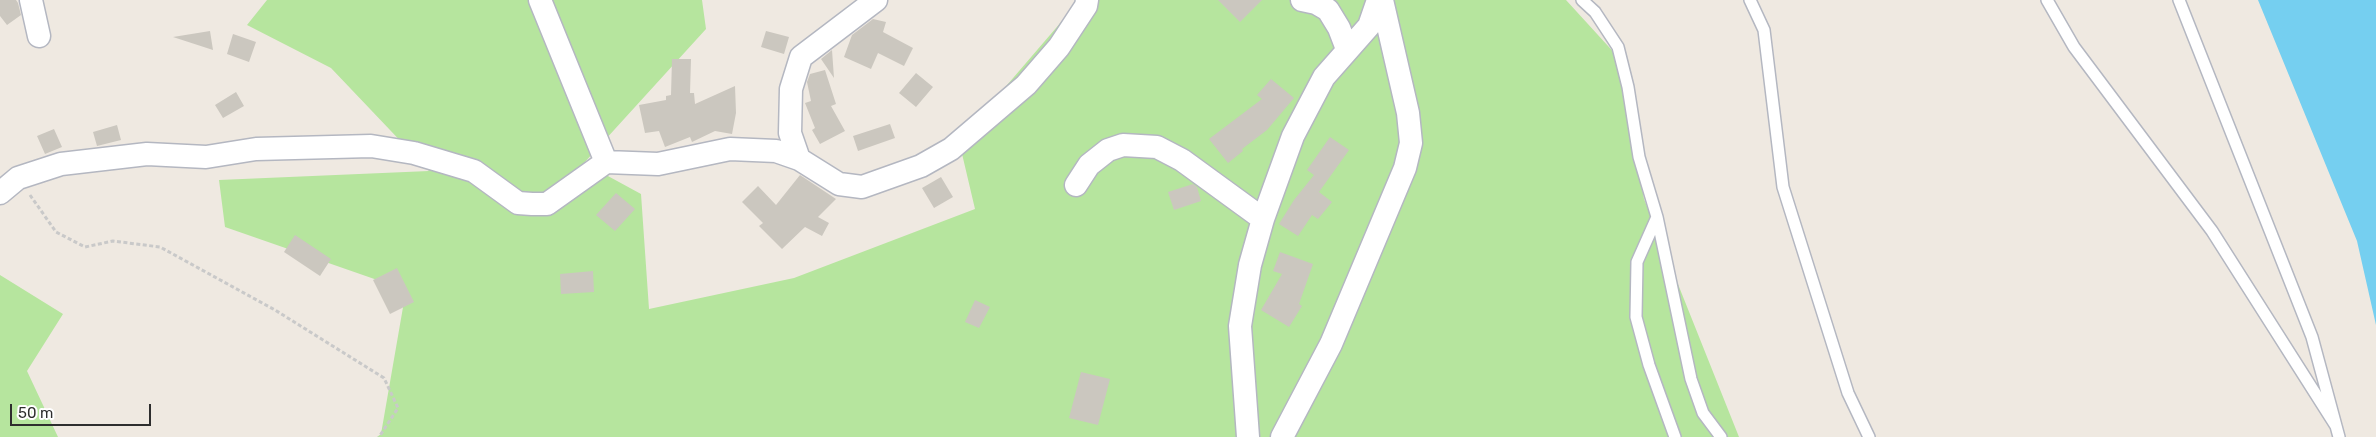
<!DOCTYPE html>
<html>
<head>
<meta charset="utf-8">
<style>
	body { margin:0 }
	#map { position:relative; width:2376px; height:437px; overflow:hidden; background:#efe9e1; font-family:Rubik,sans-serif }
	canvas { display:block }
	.scale { position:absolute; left:10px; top:404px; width:141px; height:22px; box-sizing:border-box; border:2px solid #2e2e2e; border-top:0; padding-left:6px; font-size:15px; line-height:18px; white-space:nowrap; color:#2e2e2e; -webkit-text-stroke:4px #fff; paint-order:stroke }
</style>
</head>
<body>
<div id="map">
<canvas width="2376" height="437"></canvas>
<div class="scale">50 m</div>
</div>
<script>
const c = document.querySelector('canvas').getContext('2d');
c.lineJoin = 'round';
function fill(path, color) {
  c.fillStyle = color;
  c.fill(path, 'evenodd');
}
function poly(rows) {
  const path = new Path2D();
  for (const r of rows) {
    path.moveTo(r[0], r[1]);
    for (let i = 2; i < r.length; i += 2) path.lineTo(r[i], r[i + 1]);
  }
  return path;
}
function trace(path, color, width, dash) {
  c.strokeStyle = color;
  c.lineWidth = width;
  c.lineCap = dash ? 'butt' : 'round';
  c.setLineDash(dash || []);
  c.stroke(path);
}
fill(poly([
	[267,0,702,0,706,29,584,163,641,194,649,309,794,278,975,209,959,141,1080,0,1566,0,1619,58,1644,199,1739,437,377,437,381,434,406,290,225,227,219,180,429,171,331,68,247,25],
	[0,275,63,314,27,371,58,437,0,437]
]), '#b6e59e');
fill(poly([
	[2258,0,2376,0,2376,325,2357,241]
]), '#75cff0');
fill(poly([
	[0,0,16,0,18,3,21,15,7,25,0,16],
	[1218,0,1262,0,1240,22],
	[873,19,886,22,883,32,913,48,904,66,878,53,871,69,844,57,852,35],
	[210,31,213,50,173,37],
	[766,31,789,37,784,54,761,47],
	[233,34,256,42,249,62,227,54],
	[832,50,834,78,821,59],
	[672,59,691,59,690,93,694,93,695,104,735,86,736,113,732,134,715,131,692,142,690,137,665,147,659,131,645,133,639,105,666,100,666,96,671,95],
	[825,70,836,104,831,106,845,131,820,144,812,130,815,128,805,103,811,101,807,82,810,74],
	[916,73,933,87,916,107,899,93],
	[1271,79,1294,98,1267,130,1242,149,1243,151,1228,163,1209,139,1262,99,1257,95],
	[236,92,244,106,223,118,215,105],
	[890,124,895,138,858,151,853,136],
	[117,125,121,140,97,146,93,132],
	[54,129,62,147,45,154,37,136],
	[1330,137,1349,150,1319,192,1332,202,1318,219,1312,215,1298,236,1279,224,1294,200,1314,175,1307,170],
	[800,175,836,199,818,217,829,223,822,236,805,227,782,249,759,226,763,223,742,202,758,186,776,205],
	[941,177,953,197,934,208,922,188],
	[1193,184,1197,187,1201,201,1174,210,1168,192],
	[616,193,635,209,615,231,596,215],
	[295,235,331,259,320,276,284,252],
	[1280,252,1313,264,1299,304,1302,306,1289,327,1261,310,1282,274,1273,271],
	[397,268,414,302,390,314,373,280],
	[593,271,594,292,561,294,560,274],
	[975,300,990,307,979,328,965,322],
	[1081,372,1110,379,1098,425,1069,418]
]), '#cbc7bf');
const lane = poly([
	[1582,0,1595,12,1618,47,1628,87,1639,157,1657,217,1691,379,1703,413,1721,437],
	[1750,0,1764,30,1783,187,1848,393,1869,437],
	[2047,0,2074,47,2212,231,2336,426],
	[2179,0,2312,337,2339,437],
	[1657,217,1637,262,1636,317,1649,365,1675,437]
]);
const street = poly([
	[31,0,39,36],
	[540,0,606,162],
	[1302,0,1316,3,1328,10,1339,28,1347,49],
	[799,159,790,133,791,89,801,57,876,0],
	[1076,185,1089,165,1108,150,1123,145,1157,147,1182,160,1263,219],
	[0,193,18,178,61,164,147,154,206,157,256,149,371,146,414,153,474,171,518,203,532,204,547,204,606,162,658,164,730,149,776,151,799,159,839,184,862,187,921,166,951,149,1026,85,1059,47,1086,6,1087,0],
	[1248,437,1240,326,1250,265,1263,219,1293,136,1324,77,1369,26,1378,0],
	[1282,437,1331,344,1405,168,1411,143,1408,113,1382,0]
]);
trace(lane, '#b4b7c1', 14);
trace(street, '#b4b7c1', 25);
trace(poly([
	[30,195,56,232,85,247,113,241,160,247,275,310,384,378,398,408,379,437]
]), '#c9c9c9', 3, [4, 2.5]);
trace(lane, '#fff', 11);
trace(street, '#fff', 22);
</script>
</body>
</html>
